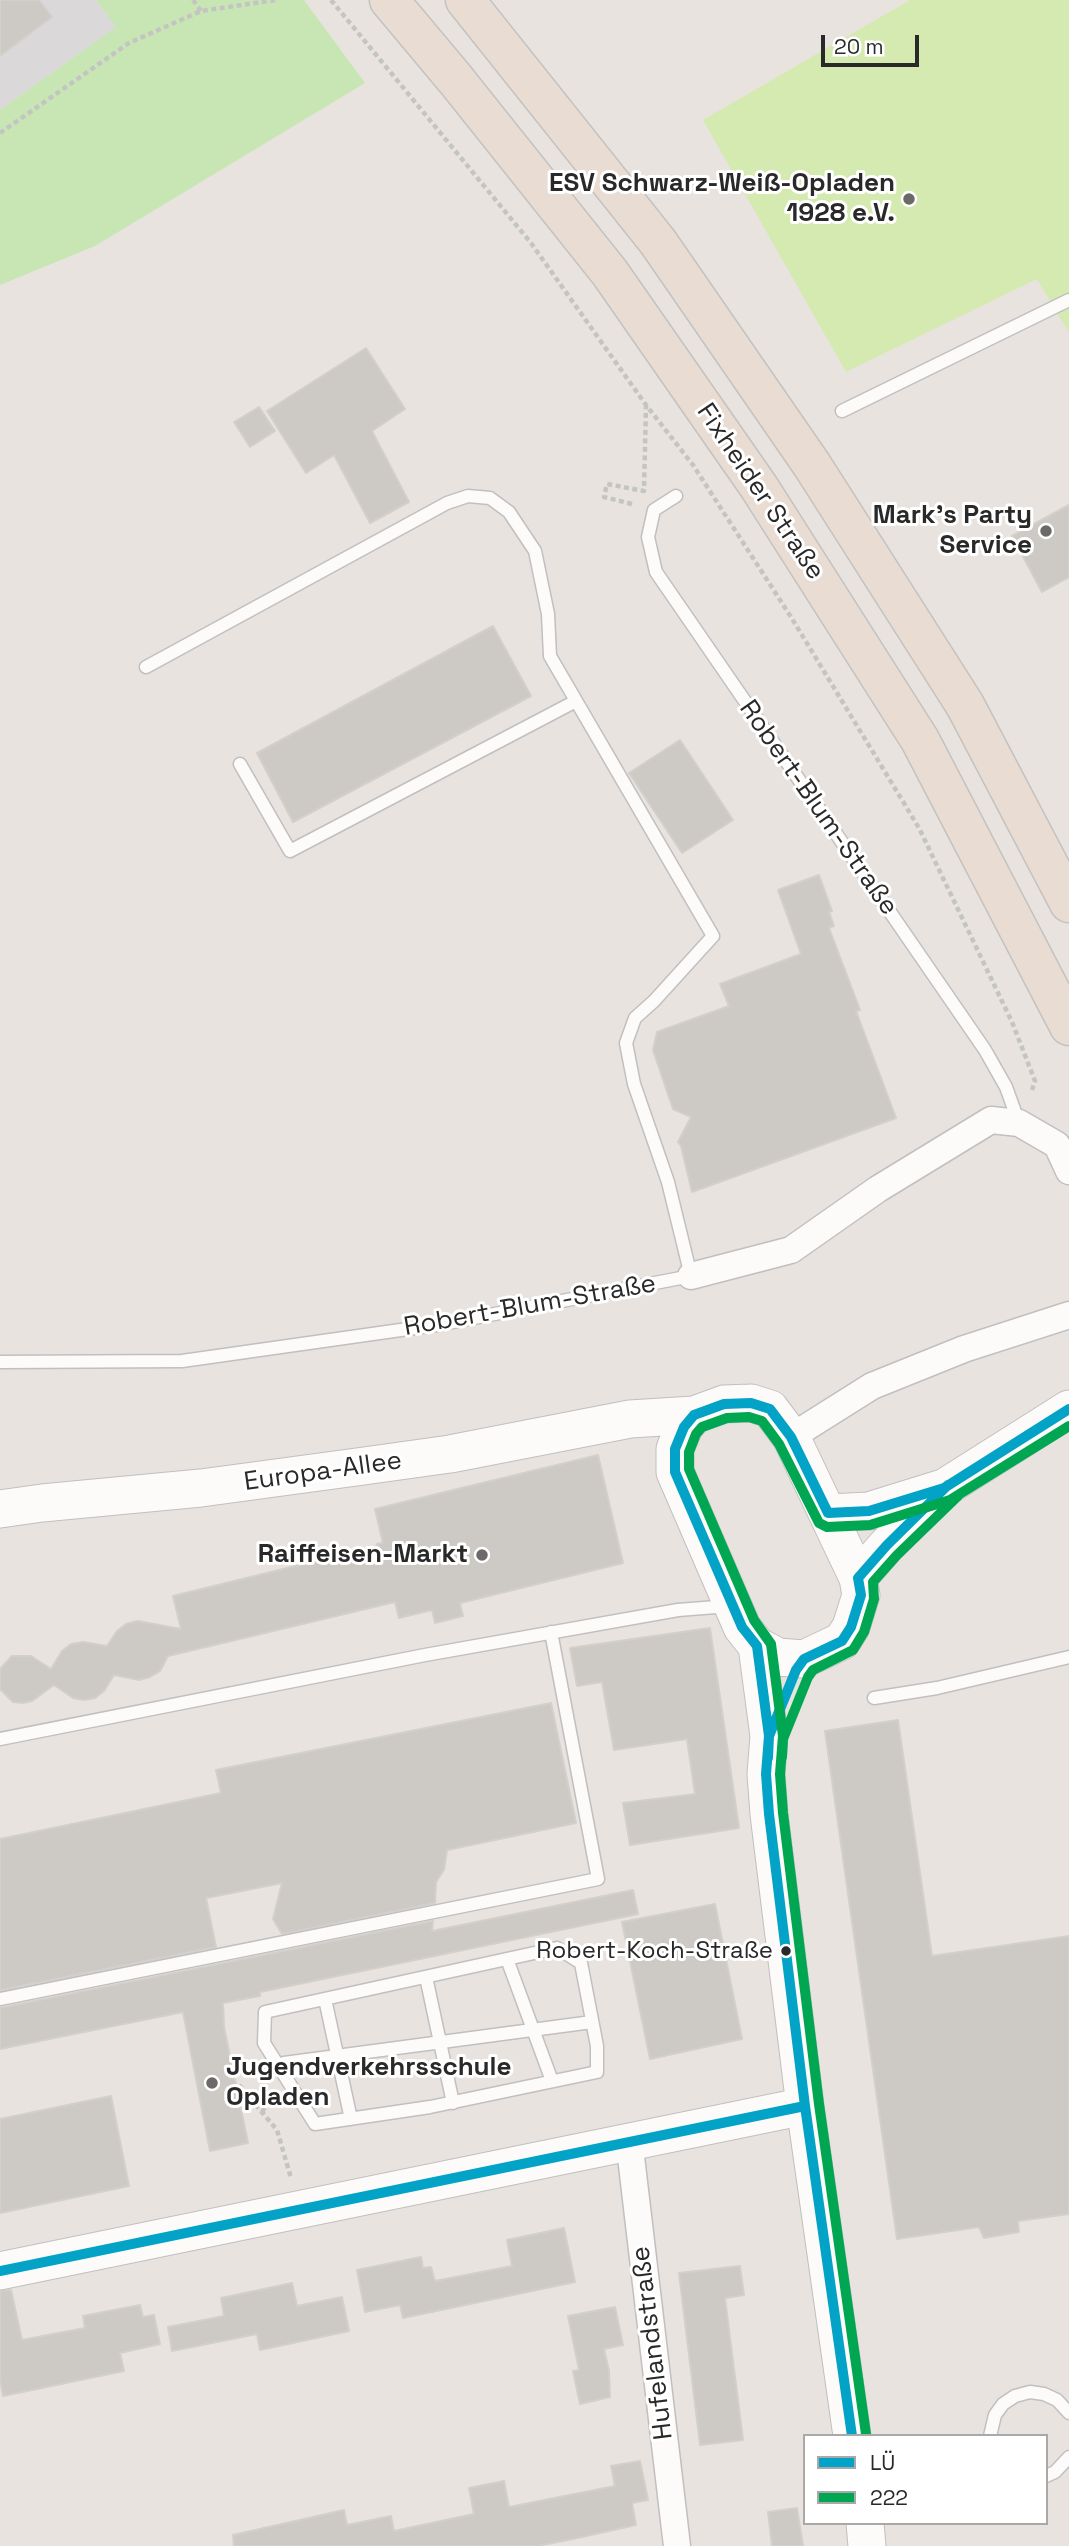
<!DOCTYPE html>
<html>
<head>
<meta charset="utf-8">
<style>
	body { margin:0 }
	#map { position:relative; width:1069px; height:2546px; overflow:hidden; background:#e8e3de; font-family:"Space Grotesk",sans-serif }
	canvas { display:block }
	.legend { position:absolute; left:803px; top:2434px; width:245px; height:91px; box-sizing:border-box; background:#fff; border:2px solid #a9a9a9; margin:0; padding:9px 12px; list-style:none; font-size:21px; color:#292929 }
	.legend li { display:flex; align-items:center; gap:14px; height:35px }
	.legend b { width:35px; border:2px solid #a9a9a9 }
	.scale { position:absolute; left:821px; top:35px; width:98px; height:32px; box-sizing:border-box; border:4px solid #292929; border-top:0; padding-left:9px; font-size:21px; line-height:24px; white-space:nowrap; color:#292929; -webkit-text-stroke:5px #fff; paint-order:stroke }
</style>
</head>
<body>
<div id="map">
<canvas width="1069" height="2546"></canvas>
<ul class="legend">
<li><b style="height:9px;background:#02a3c6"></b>LÜ</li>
<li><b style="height:9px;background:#00a651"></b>222</li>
</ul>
<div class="scale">20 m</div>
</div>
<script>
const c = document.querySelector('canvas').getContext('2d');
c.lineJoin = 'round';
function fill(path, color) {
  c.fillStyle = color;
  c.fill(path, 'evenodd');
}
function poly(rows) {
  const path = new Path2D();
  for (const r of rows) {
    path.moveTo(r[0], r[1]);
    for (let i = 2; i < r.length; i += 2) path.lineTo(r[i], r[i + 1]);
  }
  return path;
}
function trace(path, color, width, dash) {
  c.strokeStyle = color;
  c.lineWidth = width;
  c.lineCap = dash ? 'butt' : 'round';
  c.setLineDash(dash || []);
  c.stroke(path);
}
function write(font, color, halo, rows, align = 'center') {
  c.font = font + ' "Space Grotesk",sans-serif';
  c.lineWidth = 6;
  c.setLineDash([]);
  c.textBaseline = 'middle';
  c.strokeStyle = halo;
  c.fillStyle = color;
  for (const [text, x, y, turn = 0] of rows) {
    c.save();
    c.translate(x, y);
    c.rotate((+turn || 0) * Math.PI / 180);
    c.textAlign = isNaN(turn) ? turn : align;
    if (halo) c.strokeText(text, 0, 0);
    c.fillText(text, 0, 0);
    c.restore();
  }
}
fill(poly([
	[0,0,96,0,117,27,0,110]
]), '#dbd8da');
fill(poly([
	[96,0,304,0,365,83,95,246,0,285,0,110,116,27]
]), '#c8e6b4');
fill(poly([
	[910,0,1069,0,1069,333,1037,279,846,372,703,120]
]), '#d4eab1');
const building = poly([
	[0,0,39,0,52,17,0,56,0,0],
	[366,348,405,409,372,431,409,502,370,523,334,455,306,473,267,411,366,348],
	[259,407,275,431,250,447,234,422,259,407],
	[1069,505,1069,577,1042,592,1012,536,1069,505],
	[493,626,531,696,293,822,257,753,493,626],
	[680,740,733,820,682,853,629,773,680,740],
	[819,875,832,911,829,912,834,926,829,928,860,1010,856,1011,896,1118,692,1192,681,1146,678,1142,691,1117,673,1109,653,1050,657,1032,729,1006,720,984,801,954,778,890,819,875],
	[598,1455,623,1563,460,1603,463,1616,435,1623,432,1610,399,1618,395,1602,168,1656,160,1671,150,1677,139,1680,114,1675,104,1691,95,1698,84,1700,73,1698,54,1685,32,1701,23,1703,13,1702,0,1689,0,1669,12,1656,31,1656,51,1669,62,1651,71,1644,83,1642,107,1646,117,1631,126,1624,138,1621,181,1629,173,1596,377,1546,377,1544,383,1543,375,1509,598,1455],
	[710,1628,739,1828,630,1845,623,1803,695,1794,687,1739,614,1750,602,1682,577,1686,570,1648,710,1628],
	[551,1703,576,1823,447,1850,444,1870,436,1882,435,1903,282,1934,273,1919,282,1883,206,1898,216,1947,0,1990,0,1839,221,1793,216,1770,551,1703],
	[898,1720,932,1956,1069,1936,1069,2214,1018,2221,1019,2232,984,2238,979,2227,897,2239,825,1731,898,1720],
	[633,1890,638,1914,260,1992,260,1996,223,2003,224,2027,248,2143,210,2151,183,2012,0,2049,0,2008,433,1921,432,1931,633,1890],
	[715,1904,742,2039,650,2059,622,1922,715,1904],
	[111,2096,129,2186,0,2213,0,2119,111,2096],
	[564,2228,575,2282,403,2318,400,2305,365,2312,357,2270,421,2257,423,2268,431,2267,435,2281,512,2266,507,2240,564,2228],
	[740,2266,744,2295,725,2298,743,2440,700,2445,679,2273,740,2266],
	[292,2283,297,2306,342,2297,349,2331,260,2350,257,2334,172,2351,168,2327,224,2316,221,2298,292,2283],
	[11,2290,22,2340,85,2328,83,2316,140,2305,143,2317,154,2315,160,2344,120,2353,124,2371,3,2396,0,2379,0,2291,11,2290],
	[615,2307,623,2345,604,2349,609,2371,610,2397,580,2404,573,2371,579,2370,568,2316,615,2307],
	[640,2461,648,2500,632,2503,636,2525,573,2539,537,2546,234,2546,233,2535,344,2510,347,2525,391,2516,394,2531,474,2514,469,2488,504,2481,509,2507,615,2486,611,2466,640,2461],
	[797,2508,803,2546,772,2546,768,2512,797,2508]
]);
fill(building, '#cdc9c5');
trace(building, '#d3cfca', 2);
const lane = poly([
	[842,411,1069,300],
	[676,496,654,510,648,537,656,572,985,1050,1006,1087,1019,1123],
	[240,764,290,851,576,701],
	[0,1362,182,1361,443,1324,691,1276,668,1182,634,1084,626,1043,635,1018,654,1001,713,936,550,656,548,614,535,551,509,512,490,498,468,496,447,503,146,667],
	[874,1698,937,1688,1069,1657],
	[0,1739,425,1655,678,1610,729,1606],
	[557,1948,581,1963,597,2046,597,2072,430,2107,315,2124,264,2043,265,2012,557,1948],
	[507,1959,552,2081],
	[426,1977,453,2103],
	[0,1999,598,1879,551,1632],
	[325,1999,351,2119],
	[279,2066,284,2063,592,2022],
	[990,2436,995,2415,1003,2404,1015,2396,1030,2392,1044,2394,1057,2400,1069,2413],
	[1046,2476,1055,2472,1069,2457]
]);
const street = poly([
	[691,1276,791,1250,878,1189,991,1120,1019,1123,1057,1145,1069,1171],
	[791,1437,872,1386,964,1349,1069,1315],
	[629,2140,677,2546]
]);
const secondary = poly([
	[751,1403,770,1409,791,1437,858,1578,861,1595,851,1627,842,1641,804,1659,778,1657,757,1646,742,1627,675,1472,675,1449,684,1427,694,1415,724,1404,751,1403],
	[0,1509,42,1503,201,1488,364,1466,450,1454,630,1419,694,1415],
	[828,1513,869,1511,940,1489],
	[858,1578,887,1545,944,1488,1069,1409],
	[757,1646,769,1736,766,1774,769,1814,805,2106,852,2436],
	[0,2271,805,2106],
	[865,2523,867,2546]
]);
const highway = poly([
	[389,0,456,80,610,273,759,487,920,740,1069,1026],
	[465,0,658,242,812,465,965,705,1069,903]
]);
trace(lane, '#c1bfc0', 15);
trace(street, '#c1bfc0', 29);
trace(secondary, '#c1bfc0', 39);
trace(highway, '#c4c2c0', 41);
trace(poly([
	[193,0,201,11],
	[331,0,531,243,646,405,693,465,791,617,919,828,1012,1022,1035,1081,1032,1090],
	[0,133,129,43,201,11,276,0],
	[632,504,604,497,607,484,644,491,646,406],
	[239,2085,277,2130,291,2178],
	[262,2112,273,2095]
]), '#c4c4c3', 4.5, [5, 3.5]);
trace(lane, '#fcfbfa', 12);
trace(street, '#fcfbfa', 26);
trace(secondary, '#fcfbfa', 37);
trace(highway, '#e9dcd2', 38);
trace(poly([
	[768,1758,769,1736,796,1670,804,1659,842,1641,851,1627,861,1595,858,1578,887,1545,948,1485],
	[0,2271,805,2106],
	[852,2436,805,2106,769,1814,766,1774,769,1736,757,1646,742,1627,675,1472,675,1449,684,1427,694,1415,724,1404,751,1403,770,1409,791,1437,828,1513,869,1511,944,1488,1069,1409]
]), '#02a3c6', 10);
trace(poly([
	[782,1757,783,1739,808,1677,813,1670,853,1650,864,1632,874,1599,873,1582,897,1555,958,1496],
	[866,2434,819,2104,783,1813,780,1774,783,1736,771,1644,754,1620,689,1469,689,1452,696,1434,702,1427,727,1418,749,1417,762,1421,779,1444,819,1523,827,1527,870,1525,950,1500,1069,1426]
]), '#00a651', 10);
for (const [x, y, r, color] of [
	[909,199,7,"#6c6a68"],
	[1046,531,7,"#6c6a68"],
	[482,1555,7,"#6c6a68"],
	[786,1951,6,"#292929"],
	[212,2083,7,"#6c6a68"]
]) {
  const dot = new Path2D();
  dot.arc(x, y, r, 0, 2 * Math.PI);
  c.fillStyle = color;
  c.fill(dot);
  trace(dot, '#fff', 2.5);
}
write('24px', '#292929', '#fff', [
	["Robert-Koch-Straße",773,1951]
], 'right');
write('bold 26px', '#292929', '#fff', [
	["ESV Schwarz-Weiß-Opladen",895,184],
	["1928 e.V.",895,214],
	["Mark's Party",1032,516],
	["Service",1032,546],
	["Raiffeisen-Markt",468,1555],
	["Jugendverkehrsschule",226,2068,"left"],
	["Opladen",226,2098,"left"]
], 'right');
write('26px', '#292929', '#fff', [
	["Fixheider Straße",760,492,56],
	["Robert-Blum-Straße",818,808,55],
	["Robert-Blum-Straße",530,1306,-10],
	["Europa-Allee",323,1472,-8],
	["Hufelandstraße",653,2343,-97]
]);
</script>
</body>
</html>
